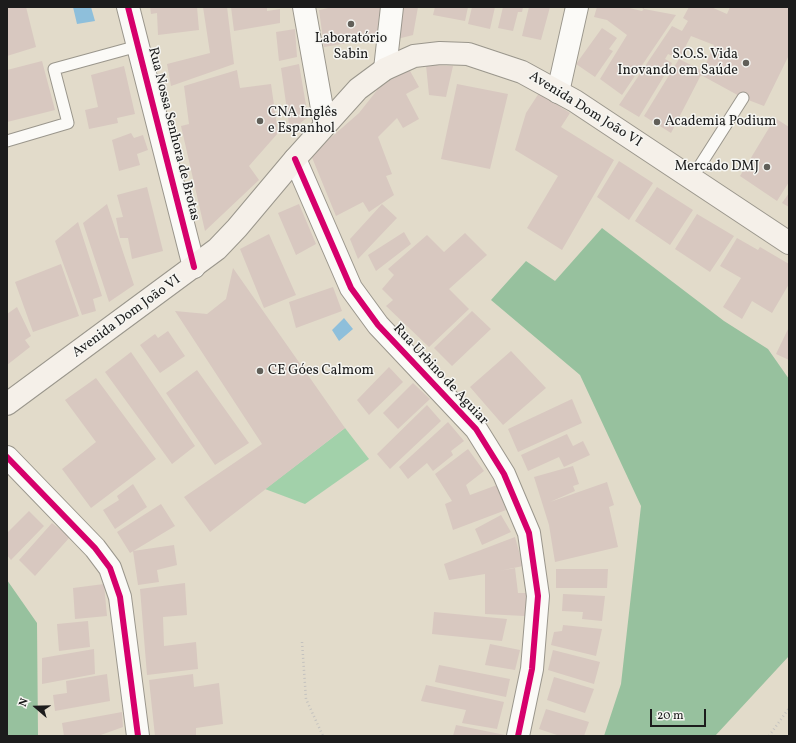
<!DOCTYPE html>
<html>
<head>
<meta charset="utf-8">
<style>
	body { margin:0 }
	#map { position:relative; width:796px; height:743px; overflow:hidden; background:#e2dbca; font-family:Vollkorn,serif }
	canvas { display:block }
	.frame { position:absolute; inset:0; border:8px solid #1c1c1c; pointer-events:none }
	.north { position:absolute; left:16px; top:687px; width:40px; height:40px; -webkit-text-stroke:3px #f6f6f2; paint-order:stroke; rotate:290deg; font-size:11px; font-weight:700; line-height:16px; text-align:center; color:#1c1c1c }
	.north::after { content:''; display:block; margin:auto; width:14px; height:18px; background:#1c1c1c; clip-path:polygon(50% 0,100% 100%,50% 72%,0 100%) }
	.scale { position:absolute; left:650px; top:709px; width:56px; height:18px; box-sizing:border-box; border:2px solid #1c1c1c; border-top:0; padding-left:5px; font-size:12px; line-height:14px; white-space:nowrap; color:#1c1c1c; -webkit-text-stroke:3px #f6f6f2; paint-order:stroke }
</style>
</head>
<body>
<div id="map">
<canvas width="796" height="743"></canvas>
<div class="frame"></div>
<div class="north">N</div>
<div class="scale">20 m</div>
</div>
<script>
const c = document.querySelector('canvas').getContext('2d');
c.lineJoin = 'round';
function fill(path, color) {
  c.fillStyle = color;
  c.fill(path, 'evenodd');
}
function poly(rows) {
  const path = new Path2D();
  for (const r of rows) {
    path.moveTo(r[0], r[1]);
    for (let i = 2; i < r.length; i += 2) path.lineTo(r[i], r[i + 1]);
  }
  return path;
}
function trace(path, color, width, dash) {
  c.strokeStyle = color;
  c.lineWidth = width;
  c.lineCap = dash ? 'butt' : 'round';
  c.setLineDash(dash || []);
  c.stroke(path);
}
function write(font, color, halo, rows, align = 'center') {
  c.font = font + ' Vollkorn,serif';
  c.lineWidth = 3;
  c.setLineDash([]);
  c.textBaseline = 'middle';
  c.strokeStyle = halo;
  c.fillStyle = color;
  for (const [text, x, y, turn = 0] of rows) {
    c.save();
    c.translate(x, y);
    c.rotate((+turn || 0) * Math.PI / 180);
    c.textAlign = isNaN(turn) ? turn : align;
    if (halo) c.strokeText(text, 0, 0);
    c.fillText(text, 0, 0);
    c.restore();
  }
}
fill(poly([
	[345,428,369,459,305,504,265,489]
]), '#a2d1aa');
fill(poly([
	[602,228,724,321,768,349,789,379,789,656,715,736,604,736,621,684,641,506,580,375,491,300,526,261,555,281],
	[7,580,37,623,38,736,7,736]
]), '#97c19e');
fill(poly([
	[73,7,91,7,95,21,77,24],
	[344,318,353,329,339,341,332,330]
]), '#8ebfdb');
fill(poly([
	[7,7,26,7,36,47,7,56],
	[150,7,197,7,199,30,158,35,157,13,151,14],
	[203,7,227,7,234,64,171,86,167,64,210,53],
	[231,7,267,7,267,11,280,9,280,23,234,31],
	[333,7,383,7,379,38,324,47,319,10],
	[398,7,418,7,413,35,393,40],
	[435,7,468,7,465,21,433,15],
	[472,7,495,7,490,29,468,24],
	[503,7,523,7,522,12,518,12,513,31,498,28],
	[529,7,550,7,541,40,522,36],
	[597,7,625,7,642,11,644,9,640,7,644,7,644,9,676,15,622,95,600,79,627,35,607,20,594,17],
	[689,7,711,7,727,14,730,7,789,7,789,55,764,106,743,98,701,75,671,133,644,116,679,59,703,71,714,45,691,36,679,59,668,54,665,59,672,63,639,117,619,105,672,26,682,31,688,21,683,18],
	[602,28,617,38,609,49,613,51,595,77,576,64],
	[295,29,297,57,279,61,276,32],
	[42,61,55,110,7,122,7,70],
	[299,64,308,117,290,131,281,68],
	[426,65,453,66,446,97,429,95],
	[124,66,135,114,117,118,118,123,89,129,85,110,98,107,91,75],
	[409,69,419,87,406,94,419,119,403,128,397,118,378,137,392,174,386,176,394,195,369,212,363,202,336,216,311,155,359,113,378,89,397,75],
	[237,70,240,88,271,84,278,133,249,166,259,180,205,231,181,126,189,124,184,86],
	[457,84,508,94,490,169,441,159],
	[539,93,570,113,561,127,614,160,562,250,527,228,558,176,515,150,526,113],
	[775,118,789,127,789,182,777,201,740,176],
	[131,133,134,138,143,135,148,150,137,154,140,165,119,171,112,140],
	[619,161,653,183,629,220,597,197],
	[147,187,163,251,132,259,128,238,120,238,116,218,123,217,117,195],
	[657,187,693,210,670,245,635,221],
	[789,193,789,207,782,203],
	[107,204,134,285,109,302,83,223],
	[299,204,316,244,296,255,278,213],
	[382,204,397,218,358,259,350,239],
	[697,214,734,236,710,272,675,249],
	[78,222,102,296,93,299,96,311,82,315,55,241],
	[404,232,411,244,376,271,368,255],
	[465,233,487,255,449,289,469,309,429,347,386,306,393,300,382,289,394,275,388,269,427,235,444,252],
	[269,234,296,295,264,308,240,249],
	[737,238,758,250,760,247,789,264,789,284,772,313,752,301,742,319,723,307,741,278,720,266],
	[61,264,79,316,33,332,15,282],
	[233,268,345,428,210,532,184,497,262,444,175,311,207,314,226,299],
	[333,287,342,311,296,328,289,302],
	[17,307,31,336,25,340,30,347,7,365,7,314],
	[472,311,491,329,452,366,434,348],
	[789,327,789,360,776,354],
	[168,331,185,356,160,373,140,345,155,334,158,338],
	[511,351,546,388,503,425,470,387],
	[131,352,195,446,172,464,105,372],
	[389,367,403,382,369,415,357,400],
	[197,370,249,443,215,465,166,393],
	[96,378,156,459,91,508,62,469,96,442,65,400],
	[413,383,430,399,398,429,383,413],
	[572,399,582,423,518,452,508,429],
	[427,405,441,421,390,469,377,454],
	[448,422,464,441,451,451,453,455,433,471,427,463,408,479,399,467],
	[567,434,573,446,583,441,590,455,564,467,559,457,528,471,521,455],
	[468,449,484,471,466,485,470,495,497,485,506,510,453,530,445,504,452,501,435,474],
	[573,466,579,484,573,486,575,491,550,502,607,482,614,505,609,507,618,547,555,562,549,525,534,477],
	[133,484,147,507,115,529,103,510,119,500,117,496],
	[161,504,175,526,130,553,117,532],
	[29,511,44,526,11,560,7,555,7,533],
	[501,515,511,532,482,545,475,529],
	[52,523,70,537,35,576,19,560],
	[515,537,523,566,499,571,515,568,518,593,527,593,525,616,485,614,485,574,449,580,444,564],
	[174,545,177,565,157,570,159,582,138,585,133,551],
	[556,569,608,569,607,588,556,588],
	[185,583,187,615,163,617,164,646,196,642,198,669,147,675,140,589],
	[104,584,107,616,75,619,73,588],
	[563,594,605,596,602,621,582,619,583,612,562,611],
	[434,612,507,619,502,641,432,634],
	[88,621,90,647,59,651,57,624],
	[563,625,602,629,596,656,551,645,554,632,562,631],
	[490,644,520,650,515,670,485,665],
	[94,649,95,674,42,684,42,658],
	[553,650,600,662,594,684,548,670],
	[439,665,510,679,506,697,435,682],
	[107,674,110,701,55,711,53,695,67,693,66,681],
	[193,674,194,687,219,683,223,724,196,728,196,736,155,736,149,680],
	[554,677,594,689,585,713,547,700],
	[426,685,504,702,497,729,462,723,466,710,421,701],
	[546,709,589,722,584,736,560,736,539,729],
	[122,712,123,727,98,736,64,736,62,723],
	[456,725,505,735,505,736,453,736]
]), '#d8c8c0');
const lane = poly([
	[7,141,68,123,54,69,138,46],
	[692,178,743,98]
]);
const street = poly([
	[128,7,194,267],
	[304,7,325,125],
	[385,69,392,7],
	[558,92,577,7],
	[295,159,351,288,378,325,476,429,504,474,529,533,538,596,532,669,518,736],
	[7,457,95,548,110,568,120,597,138,736]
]);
const secondary = poly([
	[7,404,217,249,237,228,295,159,358,89,385,69,414,56,440,53,468,54,522,72,575,101,789,243]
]);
trace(lane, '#9a968c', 13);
trace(street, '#9a968c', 24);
trace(secondary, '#9a968c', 24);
trace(poly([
	[302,642,306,699,323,736],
	[769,736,789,708]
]), '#c4c2bf', 2.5, [1, 3]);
trace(lane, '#fbfaf7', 11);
trace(street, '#fbfaf7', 22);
trace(secondary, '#f5f0e9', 22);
trace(poly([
	[128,7,194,267],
	[295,159,351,288,378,325,476,429,504,474,529,533,538,596,532,669,518,736],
	[7,457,95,548,110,568,120,597,138,736]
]), '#d6006c', 6);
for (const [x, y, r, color] of [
	[351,24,4,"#615f59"],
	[746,63,4,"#615f59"],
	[260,121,4,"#615f59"],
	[657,122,4,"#615f59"],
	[767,167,4,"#615f59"],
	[260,371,4,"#615f59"]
]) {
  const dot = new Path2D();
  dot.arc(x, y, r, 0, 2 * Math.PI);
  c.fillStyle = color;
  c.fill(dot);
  trace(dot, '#f6f6f2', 1.5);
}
write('14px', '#1c1c1c', '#f6f6f2', [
	["Laboratório",351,39,"center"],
	["Sabin",351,55,"center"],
	["S.O.S. Vida",738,55,"right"],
	["Inovando em Saúde",738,71,"right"],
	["CNA Inglês",268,113],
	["e Espanhol",268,129],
	["Academia Podium",665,122],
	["Mercado DMJ",759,167,"right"],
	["CE Góes Calmom",268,371]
], 'left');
write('14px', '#1c1c1c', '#f6f6f2', [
	["Avenida Dom João VI",585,110,32],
	["Rua Nossa Senhora de Brotas",173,134,76],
	["Avenida Dom João VI",127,317,-36],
	["Rua Urbino de Aguiar",440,375,47]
]);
</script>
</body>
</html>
